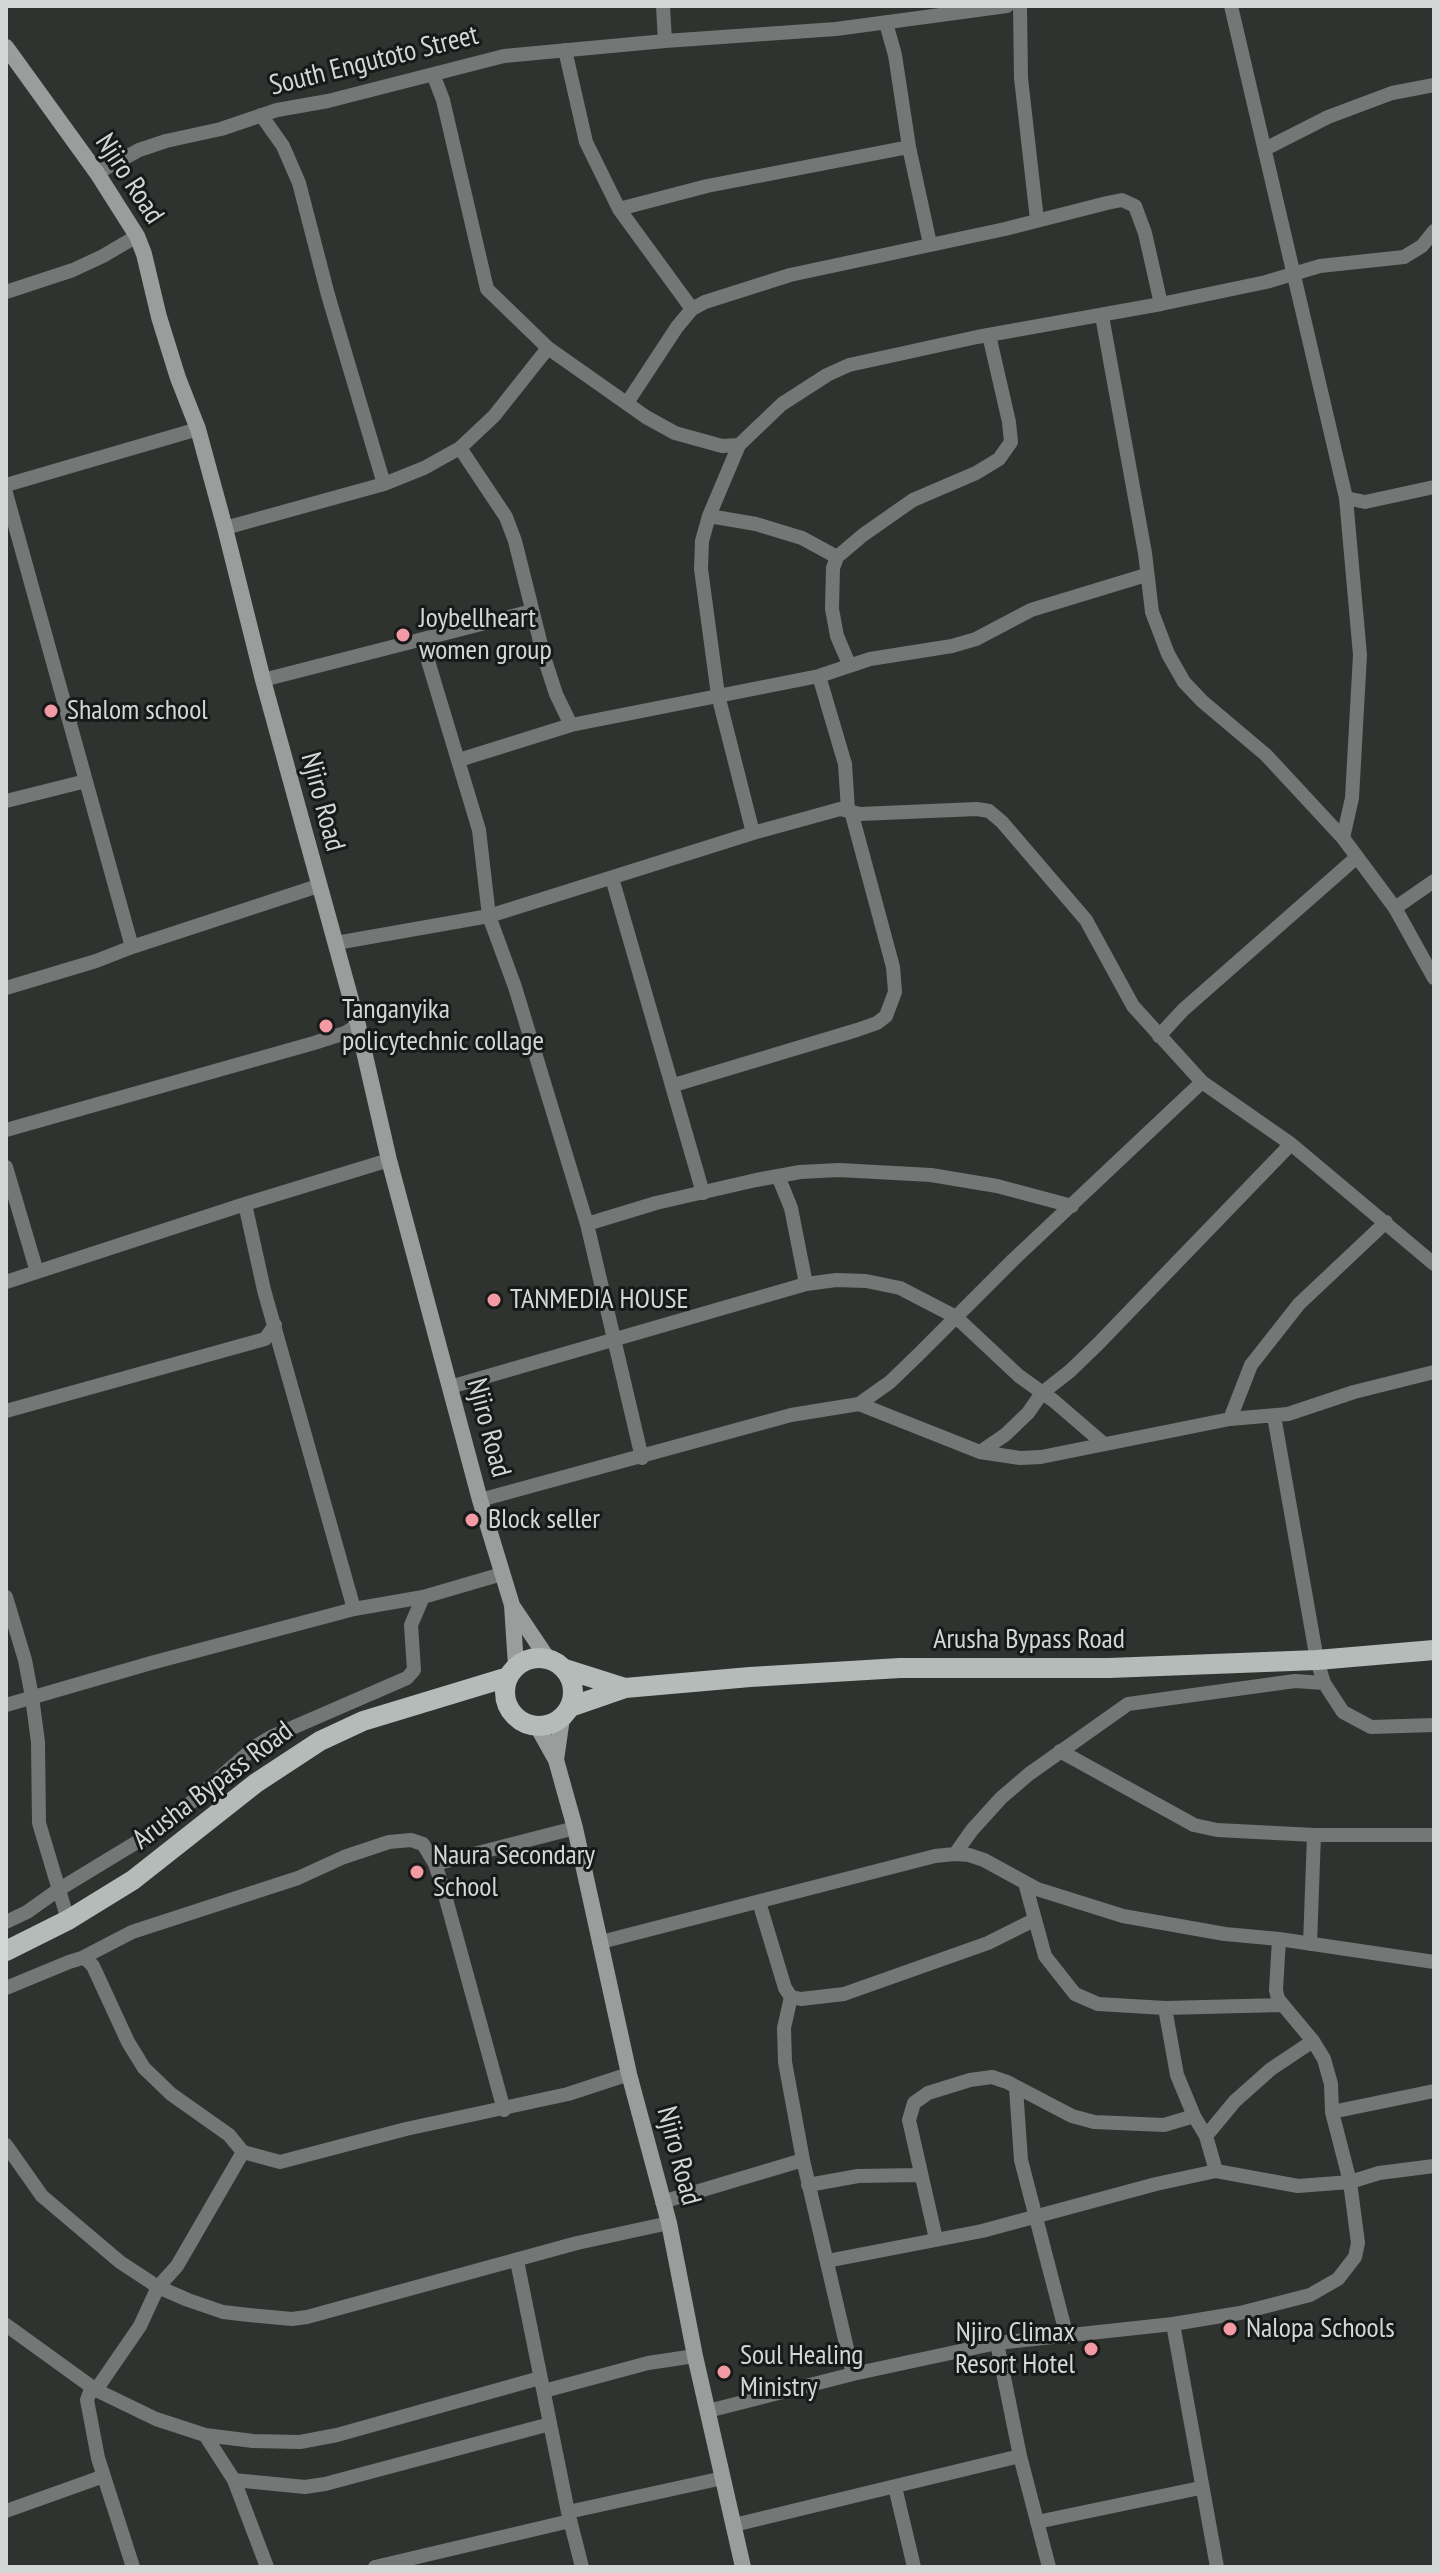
<!DOCTYPE html>
<html>
<head>
<meta charset="utf-8">
<style>
	body { margin:0 }
	#map { position:relative; width:1440px; height:2573px; overflow:hidden; background:#2e3330; font-family:"PT Sans Narrow",sans-serif }
	canvas { display:block }
	.frame { position:absolute; inset:0; border:8px solid #d3d7d5; pointer-events:none }
</style>
</head>
<body>
<div id="map">
<canvas width="1440" height="2573"></canvas>
<div class="frame"></div>
</div>
<script>
const c = document.querySelector('canvas').getContext('2d');
c.lineJoin = 'round';
function poly(rows) {
  const path = new Path2D();
  for (const r of rows) {
    if (r.length === 3) {
      path.moveTo(r[0] + r[2], r[1]);
      path.arc(r[0], r[1], r[2], 0, 2 * Math.PI);
      continue;
    }
    path.moveTo(r[0], r[1]);
    for (let i = 2; i < r.length; i += 2) path.lineTo(r[i], r[i + 1]);
  }
  return path;
}
function trace(path, color, width, dash) {
  c.strokeStyle = color;
  c.lineWidth = width;
  c.lineCap = dash ? 'butt' : 'round';
  c.setLineDash(dash || []);
  c.stroke(path);
}
function write(font, color, halo, rows, align = 'center') {
  c.font = font + ' "PT Sans Narrow",sans-serif';
  c.lineWidth = 6;
  c.setLineDash([]);
  c.textBaseline = 'middle';
  c.strokeStyle = halo;
  c.fillStyle = color;
  for (const [text, x, y, turn = 0] of rows) {
    c.save();
    c.translate(x, y);
    c.rotate((+turn || 0) * Math.PI / 180);
    c.textAlign = isNaN(turn) ? turn : align;
    if (halo) c.strokeText(text, 0, 0);
    c.fillText(text, 0, 0);
    c.restore();
  }
}
trace(poly([
	[663,6,665,41],
	[1020,6,1021,78,1037,220],
	[1231,6,1346,498,1360,655,1352,798,1343,838],
	[886,23,895,55,909,147,930,244],
	[565,50,586,142,619,209,692,309],
	[433,74,443,100,487,289,548,348,646,417,675,433,722,446,739,445,782,404,827,375,849,365,977,337,1161,304,1266,282,1320,266,1404,257,1422,246,1434,231],
	[261,115,283,146,299,183,328,295,384,484],
	[1265,149,1328,117,1392,93,1434,85],
	[97,173,139,150,166,141,221,129,277,110,328,101,504,56,665,41,836,29,1007,6],
	[619,209,707,186,909,147],
	[6,292,73,270,103,256,137,236],
	[1102,316,1145,553,1152,612,1168,654,1184,682,1202,701,1266,755,1343,838,1395,908,1434,978],
	[627,403,677,327,692,309,705,302,790,275,1005,229,1107,203,1122,200,1135,206,1145,233,1161,304],
	[739,445,709,516,702,541,701,569,718,695,753,833],
	[460,448,506,517,515,541,544,657,556,694,571,725],
	[6,485,198,429],
	[6,493,132,947],
	[1346,498,1365,502,1434,487],
	[709,516,756,524,802,538,837,557],
	[225,528,384,484,424,468,460,448,494,416,548,348],
	[422,641,479,830,489,916,515,987,587,1224,642,1458],
	[849,664,837,636,832,609,833,568,837,557,863,535,913,500,976,473,999,459,1011,442,1009,422,989,335],
	[819,676,845,764,848,810],
	[263,680,532,611],
	[459,760,571,725,819,676,870,659,952,646,976,639,1031,610,1146,575],
	[6,801,86,781],
	[612,878,703,1193],
	[1395,908,1434,881],
	[336,943,489,916,753,833,840,809,860,814,977,809,989,811,1002,822,1086,920,1133,1006,1202,1082,1291,1144,1434,1264],
	[6,988,96,961,132,947,318,886],
	[1159,1036,1183,1010,1357,857],
	[674,1085,857,1030,877,1023,886,1016,895,992,893,967,851,811],
	[6,1130,314,1043,345,1033,358,1025],
	[6,1167,37,1272],
	[778,1176,791,1208,806,1284],
	[245,1204,264,1290,354,1609],
	[587,1224,656,1203,756,1180,800,1172,839,1170,931,1175,997,1186,1072,1206],
	[6,1282,245,1204,389,1160],
	[450,1387,806,1284,836,1280,866,1281,900,1288,956,1317,1019,1376,1054,1401,1104,1444],
	[859,1404,980,1452,1020,1458,1041,1457,1230,1419,1288,1414,1354,1392,1434,1372],
	[6,1411,265,1339,275,1325],
	[1274,1416,1317,1660,1324,1683,1343,1712,1371,1727,1434,1725],
	[1230,1419,1251,1365,1299,1304,1386,1222],
	[980,1452,1005,1435,1028,1413,1042,1393,1070,1371,1098,1344,1291,1144],
	[480,1500,791,1415,859,1404,890,1382,918,1355,1013,1260,1202,1082],
	[6,1597,25,1660,32,1697,38,1742,39,1823,68,1920],
	[6,1705,151,1663,354,1609,423,1597,502,1574],
	[1060,1751,1194,1825,1217,1830,1314,1835,1434,1835],
	[955,1854,972,1830,1001,1798,1029,1774,1128,1704,1295,1681,1324,1683],
	[435,1864,575,1828],
	[1025,1883,1045,1956,1075,1994,1098,2004,1165,2008,1282,2005],
	[759,1902,785,1988,791,1997,801,1999,844,1994,988,1943,1034,1920],
	[6,1922,27,1912,58,1890,165,1825,256,1746,271,1737,407,1678,414,1670,411,1625,423,1597],
	[601,1942,935,1856,955,1854,969,1855,984,1860,1037,1889,1123,1916,1225,1934,1279,1939,1434,1962],
	[1310,1944,1314,1835],
	[82,1958,132,1932,298,1878,344,1857,389,1842,411,1840,423,1844,435,1864,443,1888,504,2110],
	[6,1988,69,1962,82,1958,87,1960,93,1966,128,2042,144,2068,171,2094,229,2135,243,2152,280,2162,406,2129,568,2094,629,2074],
	[791,1997,784,2028,785,2062,803,2160,853,2374],
	[1165,2008,1177,2075,1194,2116,1206,2136,1216,2171],
	[1016,2088,1021,2160,1067,2337],
	[1332,2112,1434,2091],
	[1206,2136,1235,2101,1271,2069,1313,2041],
	[6,2145,42,2196,120,2262,158,2287,188,2300,223,2312,249,2315,292,2319,307,2317,577,2243,669,2223],
	[808,2185,858,2176,919,2175],
	[662,2202,803,2160],
	[936,2239,909,2120,914,2103,928,2093,970,2080,992,2077,1007,2082,1072,2116,1094,2122,1164,2125,1194,2116],
	[517,2261,568,2512,582,2567],
	[827,2261,982,2231,1156,2184,1216,2171,1298,2186,1350,2182,1379,2173,1434,2166],
	[1173,2324,1217,2567],
	[6,2325,96,2390,156,2419,205,2435,253,2441,300,2442,337,2435,540,2378],
	[997,2343,1020,2456,1049,2567],
	[544,2391,648,2363,695,2356],
	[708,2411,853,2374,997,2343,1173,2324,1240,2313,1310,2295,1338,2279,1355,2257,1358,2243,1350,2182,1332,2112,1331,2084,1324,2059,1313,2041,1278,1999,1276,1990,1279,1939],
	[205,2435,234,2480,267,2567],
	[234,2480,305,2487,325,2484,550,2424],
	[895,2487,914,2567],
	[6,2511,104,2476],
	[568,2512,723,2478],
	[1037,2522,1200,2488],
	[734,2525,1020,2456],
	[133,2567,98,2458,87,2400,90,2392,96,2390,140,2326,158,2287,177,2266,243,2152],
	[375,2567,570,2521]
]), '#747775', 14);
trace(poly([
	[6,47,97,173,137,236,144,254,159,317,178,378,198,429,225,528,263,680,358,1025,389,1160,480,1500,512,1605,516,1666],
	[513,1607,548,1659],
	[537,1726,556,1760,575,1828,629,2074,669,2223,695,2356,743,2567],
	[556,1760,562,1718]
]), '#999d9b', 16);
trace(poly([
	[539,1692,34],
	[565,1669,625,1688],
	[570,1707,625,1688,750,1677,900,1668,1109,1668,1317,1660,1434,1650],
	[6,1951,68,1920,133,1880,256,1783,320,1741,363,1721,508,1677]
]), '#b5bbb8', 20);
for (const [x, y, r, color] of [
	[403,635,8,"#f49aa4"],
	[51,711,8,"#f49aa4"],
	[326,1026,8,"#f49aa4"],
	[494,1300,8,"#f49aa4"],
	[472,1520,8,"#f49aa4"],
	[417,1872,8,"#f49aa4"],
	[1230,2329,8,"#f49aa4"],
	[1091,2349,8,"#f49aa4"],
	[724,2372,8,"#f49aa4"]
]) {
  const dot = new Path2D();
  dot.arc(x, y, r, 0, 2 * Math.PI);
  c.fillStyle = color;
  c.fill(dot);
  trace(dot, '#181a19', 3);
}
write('28px', '#d3d7d5', '#181a19', [
	["South Engutoto Street",374,61,-14],
	["Njiro Road",129,179,57],
	["Njiro Road",322,802,75],
	["Njiro Road",488,1428,75],
	["Arusha Bypass Road",1029,1640],
	["Arusha Bypass Road",213,1786,-37],
	["Njiro Road",678,2156,75]
]);
write('28px', '#d3d7d5', '#181a19', [
	["Joybellheart",419,619],
	["women group",419,651],
	["Shalom school",67,711],
	["Tanganyika",342,1010],
	["policytechnic collage",342,1042],
	["TANMEDIA HOUSE",510,1300],
	["Block seller",488,1520],
	["Naura Secondary",433,1856],
	["School",433,1888],
	["Nalopa Schools",1246,2329],
	["Njiro Climax",1075,2333,"right"],
	["Resort Hotel",1075,2365,"right"],
	["Soul Healing",740,2356],
	["Ministry",740,2388]
], 'left');
</script>
</body>
</html>
